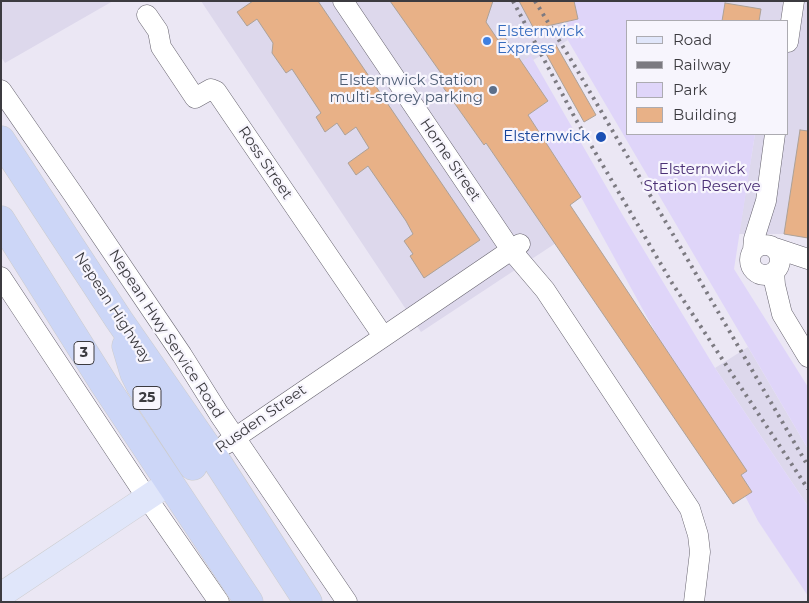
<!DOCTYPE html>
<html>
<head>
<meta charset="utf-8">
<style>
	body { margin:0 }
	#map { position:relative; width:809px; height:603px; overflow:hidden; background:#ebe7f4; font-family:Montserrat,sans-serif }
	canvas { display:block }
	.frame { position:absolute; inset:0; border:2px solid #3c3b40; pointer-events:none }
	.legend { position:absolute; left:626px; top:20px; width:162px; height:115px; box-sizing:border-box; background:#f7f5fd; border:1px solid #acabb1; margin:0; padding:6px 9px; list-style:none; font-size:15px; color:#3c3b40 }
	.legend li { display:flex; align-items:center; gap:10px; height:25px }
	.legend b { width:25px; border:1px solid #acabb1 }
</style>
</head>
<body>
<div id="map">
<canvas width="809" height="603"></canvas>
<div class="frame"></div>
<ul class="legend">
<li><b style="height:6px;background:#e0e6fa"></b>Road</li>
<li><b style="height:6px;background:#7c7a81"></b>Railway</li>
<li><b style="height:14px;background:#dfd5f9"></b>Park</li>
<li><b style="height:14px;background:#e8b187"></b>Building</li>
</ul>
</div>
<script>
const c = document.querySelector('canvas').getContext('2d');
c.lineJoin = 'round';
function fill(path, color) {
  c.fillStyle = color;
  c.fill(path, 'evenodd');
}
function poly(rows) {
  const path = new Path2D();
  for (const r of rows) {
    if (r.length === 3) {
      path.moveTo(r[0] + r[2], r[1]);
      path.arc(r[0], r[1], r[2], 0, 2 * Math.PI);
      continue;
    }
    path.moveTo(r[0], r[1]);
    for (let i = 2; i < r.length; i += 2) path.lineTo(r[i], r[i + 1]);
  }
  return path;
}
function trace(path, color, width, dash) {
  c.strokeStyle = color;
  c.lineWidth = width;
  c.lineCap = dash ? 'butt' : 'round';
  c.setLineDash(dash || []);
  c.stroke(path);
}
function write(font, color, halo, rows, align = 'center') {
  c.font = font + ' Montserrat,sans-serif';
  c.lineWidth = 4.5;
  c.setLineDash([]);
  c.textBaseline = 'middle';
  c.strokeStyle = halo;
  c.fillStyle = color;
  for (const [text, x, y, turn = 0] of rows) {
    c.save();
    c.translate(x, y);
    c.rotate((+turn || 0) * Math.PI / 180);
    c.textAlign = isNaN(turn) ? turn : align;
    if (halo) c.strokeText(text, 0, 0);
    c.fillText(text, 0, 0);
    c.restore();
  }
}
fill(poly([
	[1,1,113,1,5,63,1,57],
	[201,1,571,1,566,37,568,40,558,46,554,47,553,45,546,49,546,51,544,54,533,60,531,57,521,62,504,36,438,80,484,145,486,143,556,243,421,332],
	[725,1,808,1,808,238,784,234,739,234,755,134,788,134,788,21,722,21],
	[748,347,808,449,808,506,715,368]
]), '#ddd8ec');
fill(poly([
	[571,1,725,1,722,21,628,21,628,134,755,134,734,269,808,387,808,449,566,37],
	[531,56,622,214,715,368,808,506,808,596,758,521,745,496,752,492,741,475,746,471,659,339,581,197,528,115,548,101,521,62]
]), '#dfd5f9');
const building = poly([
	[253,1,318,1,480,240,424,278,410,256,413,254,404,241,413,234,406,221,368,166,356,175,348,163,369,148,356,127,345,135,337,123,325,132,316,117,321,113,292,69,286,73,272,53,273,43,257,19,247,26,237,12,253,1],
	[390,1,493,1,486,22,498,40,504,36,548,101,528,115,581,197,570,205,747,471,741,475,752,492,733,504,536,216,486,143,484,145,438,80,443,76,390,1],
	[519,1,574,1,578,19,534,29,519,1],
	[725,3,761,9,759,21,722,21,725,3],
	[556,45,596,115,584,122,545,52,556,45],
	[800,130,808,131,808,238,784,234,800,130]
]);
fill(building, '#e8b187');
trace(building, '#aca198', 1);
const minor = poly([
	[343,1,511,250,545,290,690,509,698,535,700,552,694,602],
	[147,15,158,31,161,47,195,98,211,89,216,91,383,336],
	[788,42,794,1],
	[1,90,73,194,182,355,219,414,347,602],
	[765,260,15],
	[775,248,808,259],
	[753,250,754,239,766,201,775,134],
	[774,272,775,285,782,314,808,357],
	[1,277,147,498,219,602],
	[226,444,520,244]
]);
const major = poly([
	[1,595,169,483]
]);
const highway = poly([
	[1,140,119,320,212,454,308,602],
	[1,220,104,384,249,602],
	[126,346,134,373,140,385,193,466]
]);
trace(minor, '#67646f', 21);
trace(major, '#cccccd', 26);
trace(highway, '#cccccd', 29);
trace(minor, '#fff', 20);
trace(major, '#e0e6fa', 25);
trace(highway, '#ccd6f7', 28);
trace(poly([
	[513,1,575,118,672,283,808,489],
	[535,1,573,63,808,466]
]), '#7c7a81', 4, [2.5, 5]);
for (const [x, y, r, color] of [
	[487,41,5,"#3f7fe0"],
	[493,90,5,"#5c6f8a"],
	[601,137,6,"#1a4fb4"]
]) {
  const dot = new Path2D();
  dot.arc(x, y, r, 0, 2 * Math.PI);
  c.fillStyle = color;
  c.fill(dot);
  trace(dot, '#f7f5fd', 2);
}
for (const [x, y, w] of [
	[84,353,20],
	[147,398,28]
]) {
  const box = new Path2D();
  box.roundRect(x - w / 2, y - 11.5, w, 23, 4);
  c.fillStyle = '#f7f5fd';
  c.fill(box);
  trace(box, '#3c3b40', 1);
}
write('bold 14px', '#3c3b40', null, [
	["3",84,353],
	["25",147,398]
]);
write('15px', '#366cbe', '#f7f5fd', [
	["Elsternwick",497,32],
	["Express",497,49]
], 'left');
write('15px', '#4e5e75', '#f7f5fd', [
	["Elsternwick Station",483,81],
	["multi-storey parking",483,98]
], 'right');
write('15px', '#164399', '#f7f5fd', [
	["Elsternwick",590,137]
], 'right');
write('15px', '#3c3b40', '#f7f5fd', [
	["Horne Street",450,160,56],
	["Ross Street",265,163,56],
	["Nepean Highway",113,308,57],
	["Nepean Hwy Service Road",166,334,57],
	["Rusden Street",261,419,-35]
]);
write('15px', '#4a2f75', '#f7f5fd', [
	["Elsternwick",702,170],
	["Station Reserve",702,187]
]);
</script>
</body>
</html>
